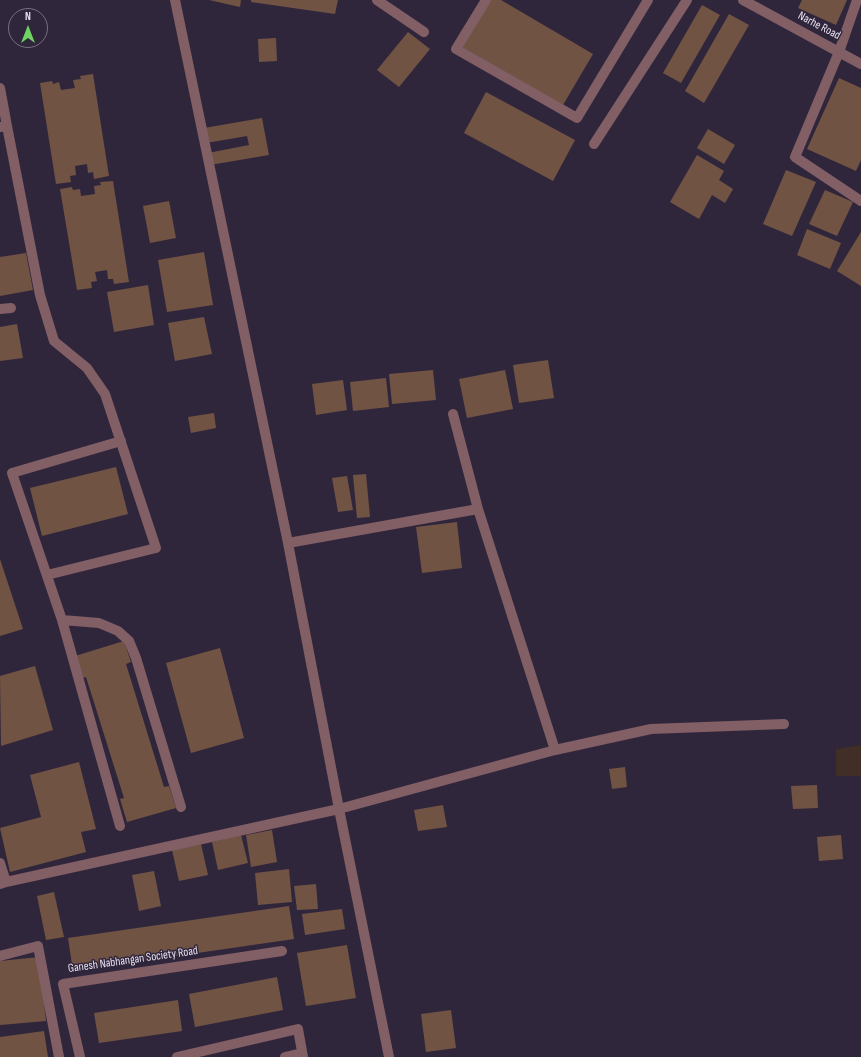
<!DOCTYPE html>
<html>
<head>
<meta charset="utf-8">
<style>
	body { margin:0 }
	#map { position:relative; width:861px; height:1057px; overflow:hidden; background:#30263c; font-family:"Sofia Sans Condensed",sans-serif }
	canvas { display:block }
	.north { position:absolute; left:8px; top:8px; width:40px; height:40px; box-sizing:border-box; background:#30263c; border:1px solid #797084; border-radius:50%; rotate:0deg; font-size:11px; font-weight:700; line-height:16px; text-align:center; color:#e6e0ef }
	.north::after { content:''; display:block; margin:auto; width:14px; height:18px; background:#6ed361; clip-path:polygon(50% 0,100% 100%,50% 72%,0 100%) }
</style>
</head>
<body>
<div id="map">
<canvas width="861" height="1057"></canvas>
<div class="north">N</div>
</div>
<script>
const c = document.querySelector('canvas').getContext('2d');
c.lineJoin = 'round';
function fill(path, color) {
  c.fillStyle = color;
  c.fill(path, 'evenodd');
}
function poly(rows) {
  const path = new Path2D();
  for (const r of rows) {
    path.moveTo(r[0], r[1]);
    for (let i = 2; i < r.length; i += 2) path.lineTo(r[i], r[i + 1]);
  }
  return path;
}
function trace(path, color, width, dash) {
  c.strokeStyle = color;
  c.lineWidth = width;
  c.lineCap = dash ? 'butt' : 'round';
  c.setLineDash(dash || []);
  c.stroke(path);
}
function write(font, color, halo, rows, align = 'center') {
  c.font = font + ' "Sofia Sans Condensed",sans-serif';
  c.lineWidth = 3;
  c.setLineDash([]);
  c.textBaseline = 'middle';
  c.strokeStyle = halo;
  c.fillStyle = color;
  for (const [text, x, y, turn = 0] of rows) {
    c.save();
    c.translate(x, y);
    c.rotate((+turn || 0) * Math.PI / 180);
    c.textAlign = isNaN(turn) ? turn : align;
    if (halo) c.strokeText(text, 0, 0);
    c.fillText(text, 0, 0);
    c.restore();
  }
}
fill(poly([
	[861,745,861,776,836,776,836,749]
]), '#402e27');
fill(poly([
	[209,0,241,0,240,7],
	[251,0,338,0,335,14,251,2],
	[490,0,501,0,593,54,563,105,462,47],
	[802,0,847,0,836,25,798,8],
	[702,5,720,15,681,83,663,73],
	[729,14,749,25,704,103,685,91],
	[408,32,430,49,399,87,377,70],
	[276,38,277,61,259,62,258,39],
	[93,74,109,176,94,179,93,172,88,173,87,164,75,166,76,175,70,176,71,182,56,184,40,83,52,81,53,84,59,82,61,90,75,88,73,80,81,79,80,76],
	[839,78,861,88,861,160,856,171,807,149],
	[486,92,575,140,553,181,464,133],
	[262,118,269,155,210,165,208,153,249,145,247,136,206,143,204,128],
	[708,129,735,145,724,164,697,148],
	[697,155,724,171,719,180,733,189,725,203,712,195,699,219,670,202],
	[786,170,816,182,792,236,763,224],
	[113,181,129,282,114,284,113,279,108,279,107,270,95,272,97,281,91,282,92,288,77,290,60,189,72,187,73,190,80,189,81,196,95,194,94,186,101,185,100,182],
	[825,190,853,202,837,236,809,224],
	[169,201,176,238,150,243,143,206],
	[807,229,841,243,830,269,797,255],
	[861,232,861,286,837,271],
	[204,252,213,305,167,312,158,260],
	[26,253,33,290,0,296,0,257],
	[148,285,154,325,114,332,107,292],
	[204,317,212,354,175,361,168,323],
	[17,324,23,358,0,361,0,327],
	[548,360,554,398,519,403,513,365],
	[433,370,436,400,392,404,389,374],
	[505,370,513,409,467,418,459,379],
	[386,378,389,407,353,411,350,382],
	[343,380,347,410,316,415,312,384],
	[214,413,216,428,191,433,188,417],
	[116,467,128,514,42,536,30,488],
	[366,474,370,517,357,518,353,475],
	[347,476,353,510,338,512,332,478],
	[457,522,462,568,422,573,416,527],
	[0,559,23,629,0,636],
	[124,641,131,662,126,664,164,787,169,786,176,808,127,822,120,799,124,798,86,677,82,678,75,656],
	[220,648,244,738,191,753,166,663],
	[35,666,53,730,1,746,0,676],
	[79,762,96,829,81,832,86,852,10,872,0,828,41,817,30,775],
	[625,767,627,787,612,789,609,769],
	[817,785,818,808,793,809,791,786],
	[443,805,447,827,418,831,414,810],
	[272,830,277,862,251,867,246,835],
	[241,835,248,863,218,870,212,842],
	[841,835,843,859,819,861,817,837],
	[201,844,208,875,179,881,172,850],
	[289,869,292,902,258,905,255,873],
	[154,871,161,906,139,911,132,875],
	[316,884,318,909,297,910,294,886],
	[54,892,64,937,46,940,37,896],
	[289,906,294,939,73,971,68,938],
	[342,909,345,929,305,935,302,914],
	[347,945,356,998,306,1006,297,953],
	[39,957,46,1021,0,1025,0,961],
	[277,977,283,1010,195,1027,189,994],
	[178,1000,182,1031,99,1043,94,1013],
	[451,1010,456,1048,426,1052,421,1014],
	[44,1031,48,1057,0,1057,0,1037]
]), '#715344');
trace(poly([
	[175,0,288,543,339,809,389,1057],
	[377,0,424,32],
	[486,0,456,49,577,118,648,0],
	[743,0,861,64],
	[857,0,839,52,795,157,861,201],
	[0,88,7,126],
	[0,127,7,126,40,295,54,341,87,368,105,394,156,548,47,575],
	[594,144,687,0],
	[0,309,11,308],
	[453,414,478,509,555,750],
	[288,543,478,509],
	[62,620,99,623,118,631,129,641,136,658,181,807],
	[120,826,62,620,12,473,121,441],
	[0,863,6,882,0,884],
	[6,882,339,809,555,750,651,729,784,724],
	[0,956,38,946,59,1057],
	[80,1057,63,984,282,951],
	[177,1057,298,1029,303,1057],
	[285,1057,302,1053]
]), '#825e65', 10);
write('12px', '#e6e0ef', '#30263c', [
	["Narhe Road",819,26,28],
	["Ganesh Nabhangan Society Road",133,960,-8]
]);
</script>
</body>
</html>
